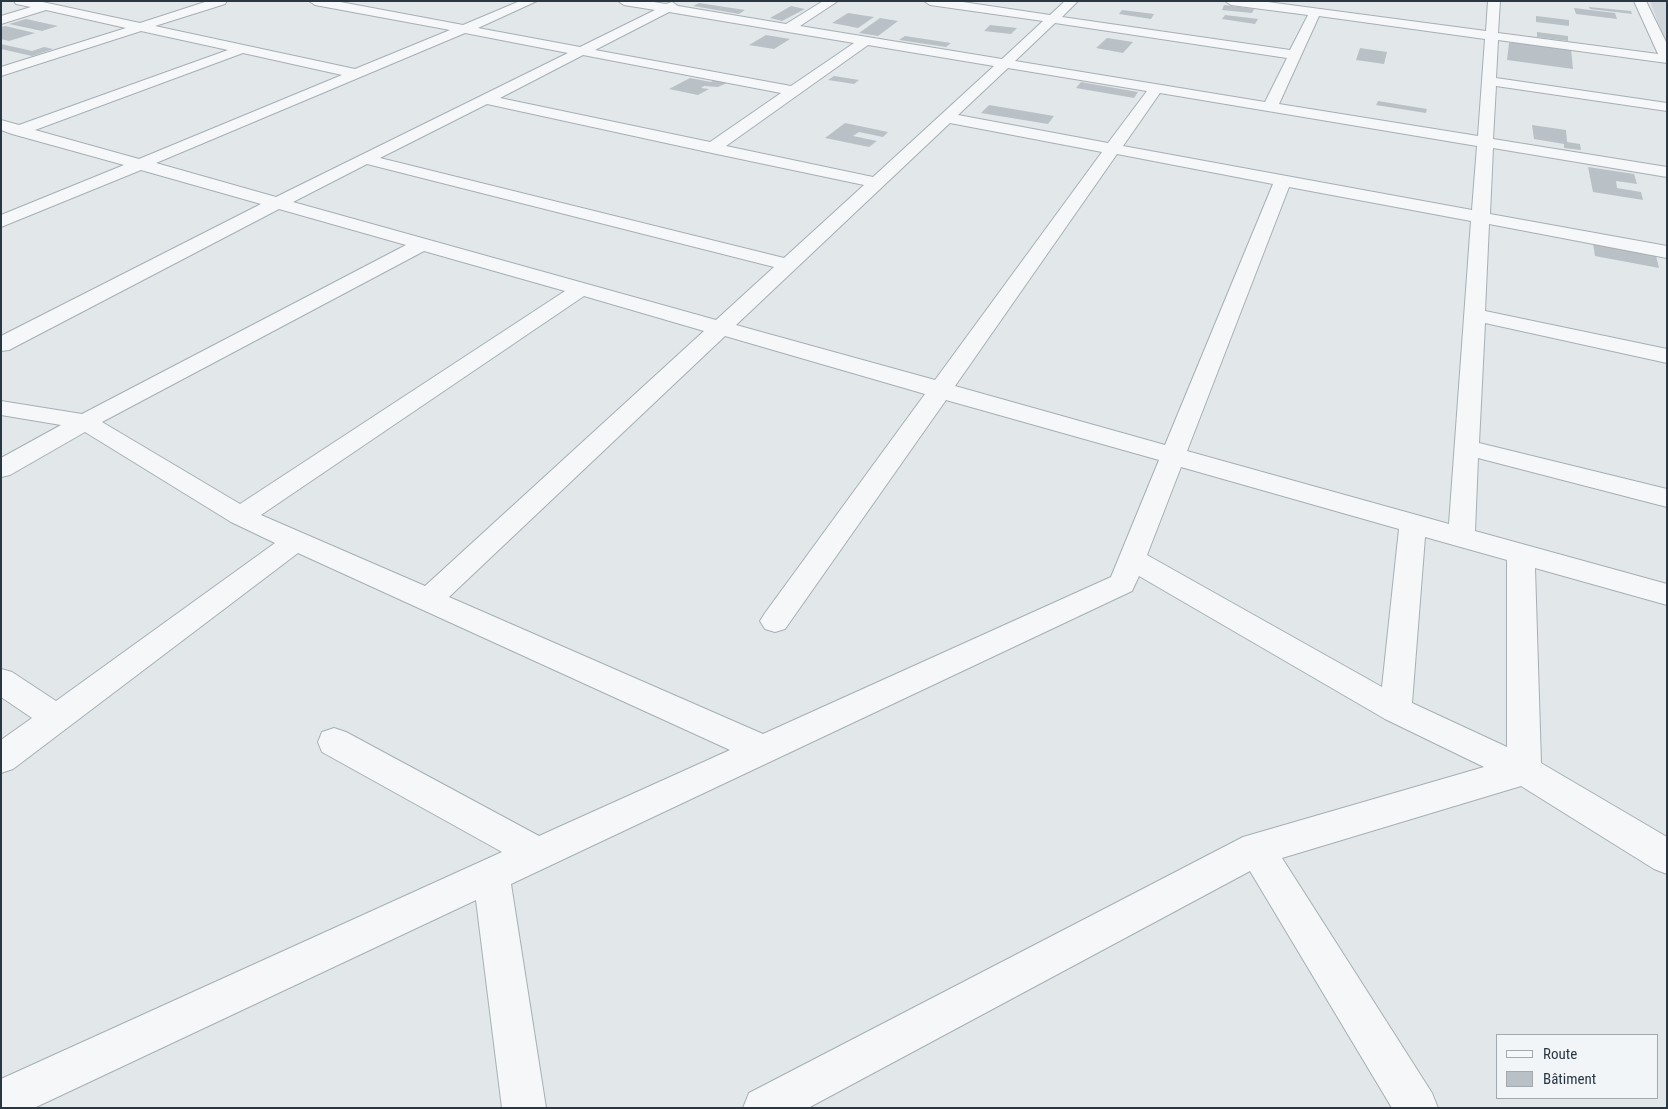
<!DOCTYPE html>
<html>
<head>
<meta charset="utf-8">
<style>
	body { margin:0 }
	#map { position:relative; width:1668px; height:1109px; overflow:hidden; background:#e2e7ea; font-family:"Roboto Condensed",sans-serif }
	canvas { display:block }
	.frame { position:absolute; inset:0; border:2px solid #2a3742; pointer-events:none }
	.legend { position:absolute; left:1496px; top:1034px; width:162px; height:65px; box-sizing:border-box; background:#f2f5f8; border:1px solid #a2a9af; margin:0; padding:6px 9px; list-style:none; font-size:15px; color:#2a3742 }
	.legend li { display:flex; align-items:center; gap:10px; height:25px }
	.legend b { width:25px; border:1px solid #a2a9af }
</style>
</head>
<body>
<div id="map">
<canvas width="1668" height="1109"></canvas>
<div class="frame"></div>
<ul class="legend">
<li><b style="height:6px;background:#f5f7f9"></b>Route</li>
<li><b style="height:14px;background:#b9c1c7"></b>Bâtiment</li>
</ul>
</div>
<script>
const c = document.querySelector('canvas').getContext('2d');
c.lineJoin = 'round';
function fill(path, color) {
  c.fillStyle = color;
  c.fill(path, 'evenodd');
}
function poly(rows) {
  const path = new Path2D();
  for (const r of rows) {
    path.moveTo(r[0], r[1]);
    for (let i = 2; i < r.length; i += 2) path.lineTo(r[i], r[i + 1]);
  }
  return path;
}
function trace(path, color, width, dash) {
  c.strokeStyle = color;
  c.lineWidth = width;
  c.lineCap = dash ? 'butt' : 'round';
  c.setLineDash(dash || []);
  c.stroke(path);
}
fill(poly([
	[1650,1,1667,1,1667,46]
]), '#d0d6dc');
fill(poly([
	[699,3,745,10,739,14,693,6],
	[1224,5,1254,9,1252,13,1222,10],
	[791,6,805,9,782,21,770,18],
	[1589,7,1631,11,1632,14,1590,9],
	[1574,8,1615,13,1617,19,1576,14],
	[1122,10,1154,14,1151,19,1119,14],
	[848,13,874,17,858,28,832,23],
	[1225,15,1258,19,1255,24,1222,19],
	[1536,16,1569,20,1569,26,1536,22],
	[880,18,898,21,878,36,859,33],
	[26,19,58,26,42,31,9,24],
	[990,25,1017,28,1011,34,984,31],
	[5,26,35,33,9,41,1,39,1,27],
	[1537,32,1568,36,1568,41,1537,37],
	[766,35,790,39,774,49,749,45],
	[905,36,951,43,946,47,899,40],
	[1107,38,1133,42,1123,53,1096,48],
	[1518,42,1571,49,1573,69,1507,60,1509,43],
	[1,44,32,51,44,47,53,49,32,56,1,49],
	[1360,48,1387,52,1384,64,1356,60],
	[834,76,859,80,854,84,828,80],
	[690,78,711,82,714,80,727,83,718,87,704,86,701,88,709,89,698,95,669,89],
	[1081,82,1138,92,1134,98,1076,88],
	[1378,101,1427,109,1426,113,1376,105],
	[989,105,1054,116,1048,124,981,113],
	[845,123,888,132,883,137,859,132,853,136,877,141,869,147,825,138],
	[1532,125,1566,130,1567,142,1580,144,1581,150,1564,148,1564,144,1534,139],
	[1588,167,1634,174,1637,184,1616,181,1617,188,1641,192,1643,200,1593,192],
	[1593,244,1656,256,1659,268,1595,256]
]), '#b9c1c7');
const minor = poly([
	[14,1,38,1,140,23,208,1,227,1,225,4,155,26,355,69,450,30,315,5,309,1,335,1,463,25,520,1,537,1,478,28,580,47,655,10,624,5,618,1,647,1,666,4,672,2,678,6,786,24,823,1,838,1,800,26,1002,59,1043,21,930,5,924,1,956,1,1050,15,1065,1,1078,1,1062,17,1290,50,1308,15,1231,5,1225,1,1260,1,1486,31,1488,1,1500,1,1498,33,1658,54,1634,1,1646,1,1667,44,1667,63,1498,40,1496,78,1667,103,1667,111,1496,86,1493,139,1667,167,1667,177,1493,148,1490,214,1667,246,1667,258,1489,224,1485,311,1667,349,1667,363,1485,323,1479,443,1667,489,1667,507,1478,458,1475,531,1667,584,1667,605,1535,568,1541,763,1667,837,1667,874,1654,869,1521,786,1282,858,1432,1093,1438,1108,1392,1108,1250,871,808,1108,743,1108,749,1093,1243,837,1484,767,1385,719,1139,576,1132,591,511,884,546,1108,502,1108,476,900,34,1108,1,1108,1,1079,502,852,322,752,318,742,322,732,334,728,346,732,539,836,730,750,298,553,13,769,1,773,1,740,32,718,1,697,1,669,12,672,56,701,275,543,231,522,85,432,10,475,1,477,1,458,61,425,1,415,1,401,82,414,406,245,279,209,9,350,1,351,1,336,261,204,141,170,1,227,1,215,124,165,12,134,1,130,1,120,19,125,228,50,141,31,1,76,1,67,126,28,46,10,1,24,1,16,31,7,16,4,14,1],
	[669,12,788,32,854,43,791,86,595,50,669,12],
	[1319,16,1485,39,1478,136,1279,104,1319,16],
	[1055,23,1287,58,1265,102,1015,61,1055,23],
	[465,33,568,53,276,197,156,163,465,33],
	[868,45,994,66,873,177,726,146,868,45],
	[243,53,342,75,139,159,35,130,243,53],
	[583,55,781,93,710,142,500,98,583,55],
	[1008,68,1147,91,1108,143,958,115,1008,68],
	[1160,93,1477,146,1472,210,1123,146,1160,93],
	[487,104,712,153,864,185,784,258,380,158,487,104],
	[950,123,1102,152,935,380,736,325,950,123],
	[1117,154,1273,184,1165,445,955,386,1117,154],
	[367,164,774,267,716,320,293,202,367,164],
	[1289,187,1471,221,1449,524,1187,451,1289,187],
	[424,251,565,291,240,504,102,422,424,251],
	[584,296,704,331,425,586,261,515,584,296],
	[725,336,925,394,765,613,760,621,765,629,775,632,785,629,946,400,1159,460,1111,577,763,734,449,597,725,336],
	[1181,467,1399,529,1382,687,1147,555,1181,467],
	[1425,537,1507,560,1507,747,1412,703,1425,537]
]);
trace(minor, '#a7afb4', 2);
fill(minor, '#f5f7f9');
</script>
</body>
</html>
